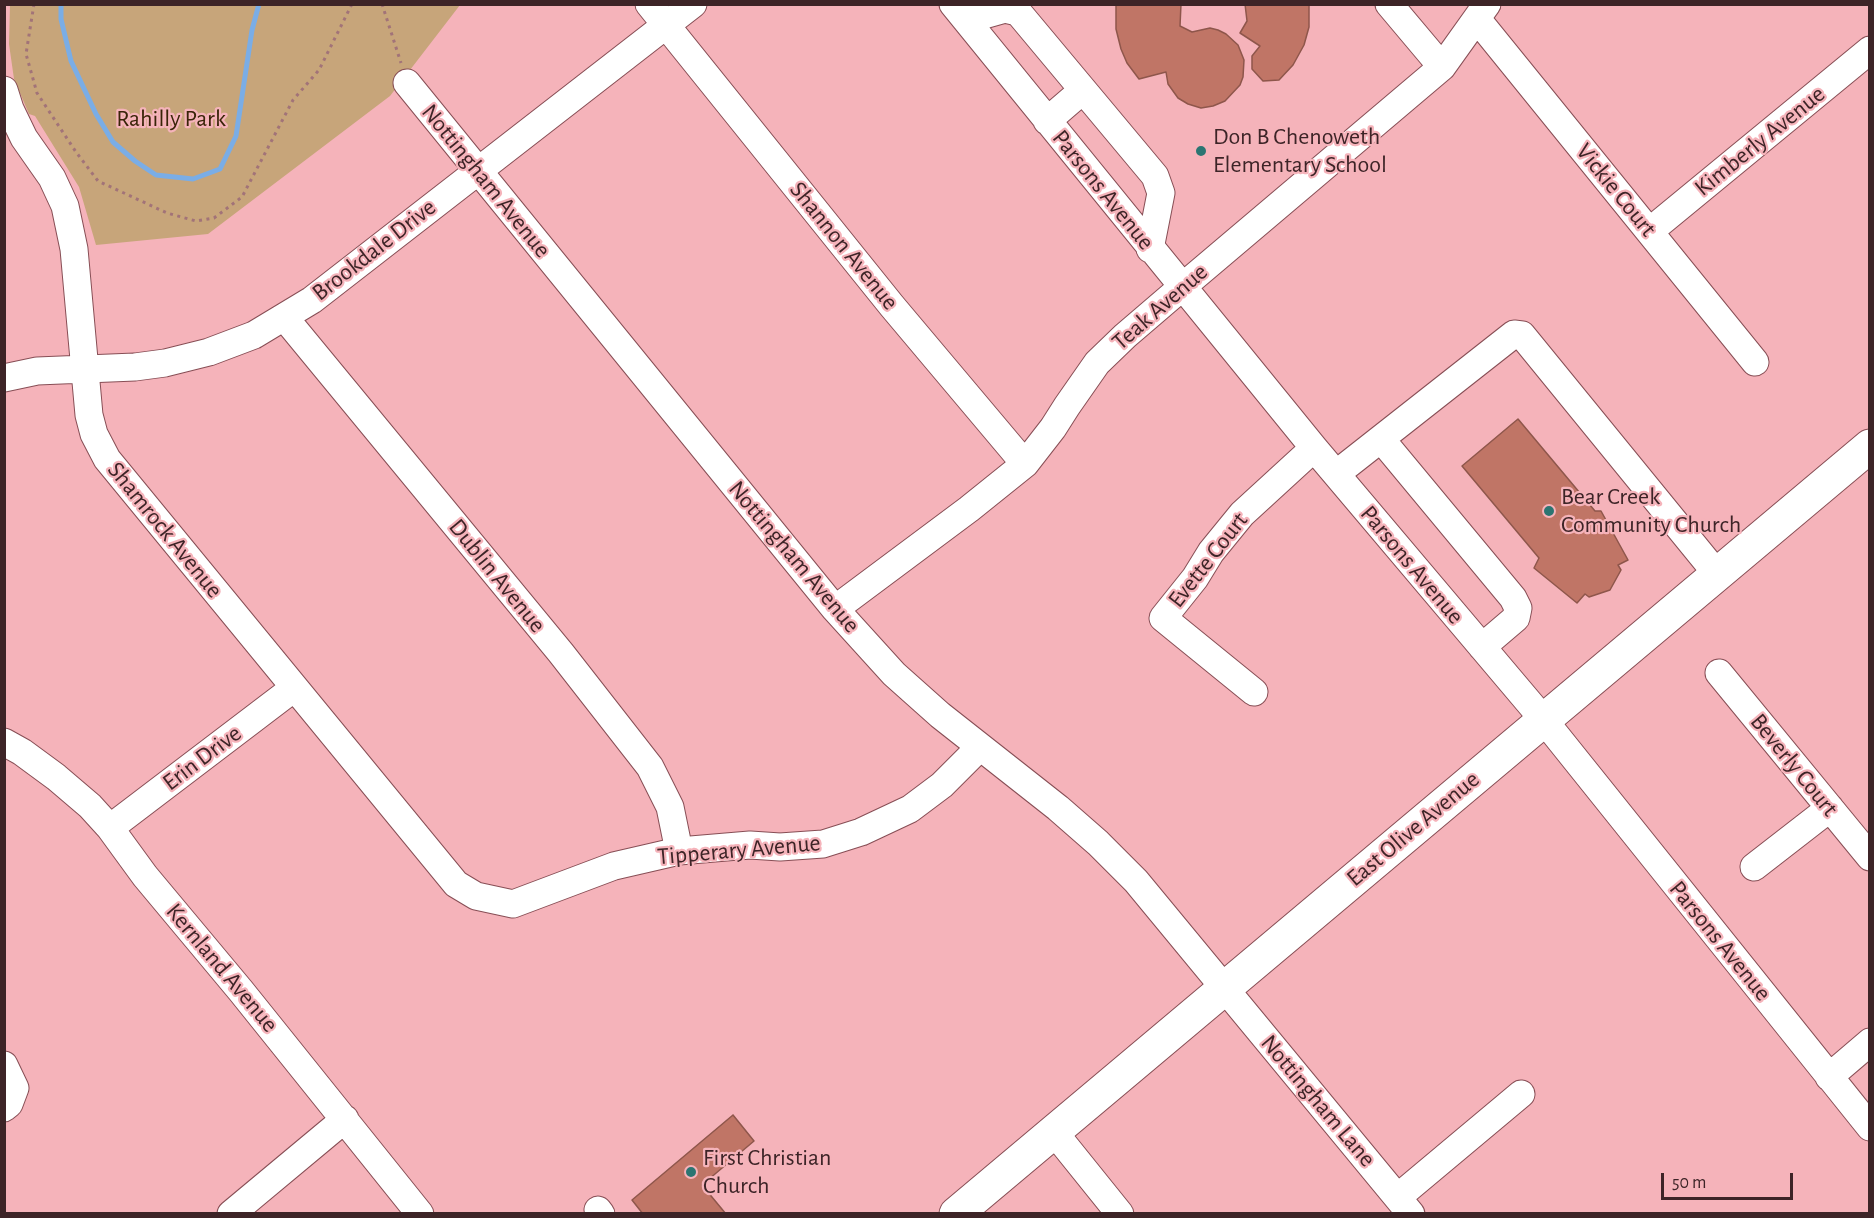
<!DOCTYPE html>
<html>
<head>
<meta charset="utf-8">
<style>
	body { margin:0 }
	#map { position:relative; width:1874px; height:1218px; overflow:hidden; background:#f5b3ba; font-family:"Alegreya Sans",sans-serif }
	canvas { display:block }
	.frame { position:absolute; inset:0; border:6px solid #3d2427; pointer-events:none }
	.scale { position:absolute; left:1661px; top:1173px; width:132px; height:27px; box-sizing:border-box; border:3px solid #3d2427; border-top:0; padding-left:8px; font-size:18px; line-height:21px; white-space:nowrap; color:#3d2427; -webkit-text-stroke:4px #f5b3ba; paint-order:stroke }
</style>
</head>
<body>
<div id="map">
<canvas width="1874" height="1218"></canvas>
<div class="frame"></div>
<div class="scale">50 m</div>
</div>
<script>
const c = document.querySelector('canvas').getContext('2d');
c.lineJoin = 'round';
function fill(path, color) {
  c.fillStyle = color;
  c.fill(path, 'evenodd');
}
function poly(rows) {
  const path = new Path2D();
  for (const r of rows) {
    path.moveTo(r[0], r[1]);
    for (let i = 2; i < r.length; i += 2) path.lineTo(r[i], r[i + 1]);
  }
  return path;
}
function trace(path, color, width, dash) {
  c.strokeStyle = color;
  c.lineWidth = width;
  c.lineCap = dash ? 'butt' : 'round';
  c.setLineDash(dash || []);
  c.stroke(path);
}
function write(font, color, halo, rows, align = 'center') {
  c.font = font + ' "Alegreya Sans",sans-serif';
  c.lineWidth = 4.5;
  c.setLineDash([]);
  c.textBaseline = 'middle';
  c.strokeStyle = halo;
  c.fillStyle = color;
  for (const [text, x, y, turn = 0] of rows) {
    c.save();
    c.translate(x, y);
    c.rotate((+turn || 0) * Math.PI / 180);
    c.textAlign = isNaN(turn) ? turn : align;
    if (halo) c.strokeText(text, 0, 0);
    c.fillText(text, 0, 0);
    c.restore();
  }
}
fill(poly([
	[10,5,460,5,390,96,208,234,96,245,79,187,35,116,29,114,14,79,9,44]
]), '#c7a57a');
trace(poly([
	[61,4,61,19,71,61,96,114,113,142,135,161,156,175,193,179,220,169,236,136,252,30,259,4]
]), '#7aade6', 5);
const building = poly([
	[1116,4,1181,4,1180,26,1192,32,1210,28,1218,30,1226,34,1238,45,1244,60,1243,77,1240,85,1225,101,1213,106,1201,108,1188,104,1178,98,1168,84,1166,72,1139,79,1127,63,1121,49,1116,29,1116,4],
	[1245,4,1309,4,1309,27,1304,45,1293,65,1279,80,1263,81,1252,69,1252,56,1260,46,1240,33,1247,21,1245,4],
	[1518,419,1595,511,1601,511,1628,560,1618,565,1621,570,1610,590,1589,597,1585,594,1577,603,1534,568,1539,558,1462,466,1518,419],
	[733,1115,754,1141,702,1185,726,1214,643,1214,632,1200,733,1115]
]);
fill(building, '#c07566');
trace(building, '#8e564b', 1.5);
const minor = poly([
	[649,4,892,306,1025,464],
	[953,4,1314,448,1543,719,1870,1127],
	[1389,4,1442,67],
	[1477,19,1755,362],
	[966,20,1005,9,1018,12,1155,176,1161,193,1150,249],
	[407,83,835,609,894,674,940,715,1058,808,1098,843,1136,881,1411,1214],
	[4,90,10,109,24,138,52,178,65,206,74,249,89,415,94,434,107,459,456,884,476,896,513,904,614,866,679,851,750,845,780,847,823,844,861,832,910,809,942,785,980,747],
	[1047,121,1083,90],
	[1650,231,1870,50],
	[285,318,561,653,650,767,670,807,679,851],
	[4,378,37,371,135,367,165,363,209,352,254,335,312,300,693,4],
	[1381,439,1513,598,1518,608,1516,618,1482,647],
	[1336,474,1514,334,1522,335,1717,574],
	[835,609,969,509,1025,464,1053,428,1067,406,1097,363,1125,336,1181,288,1442,67,1487,4],
	[1719,673,1870,857],
	[1254,692,1163,618,1195,578,1211,552,1242,514,1314,448],
	[4,742,22,752,56,777,90,806,110,828,145,876,241,991,420,1214],
	[110,828,294,688],
	[1754,867,1830,808],
	[4,1065,15,1088,9,1104,4,1108],
	[1829,1077,1870,1042],
	[1054,1132,1120,1214],
	[1398,1197,1521,1094],
	[598,1210,601,1214],
	[231,1214,345,1119]
]);
const major = poly([
	[956,1214,1870,446]
]);
trace(minor, '#874e55', 29);
trace(major, '#874e55', 35);
trace(poly([
	[34,4,26,54,37,93,76,152,98,181,167,213,196,221,214,218,242,197,293,100,319,70,352,4],
	[382,4,401,63]
]), '#a27378', 3, [3, 4.5]);
trace(minor, '#fff', 27);
trace(major, '#fff', 33);
for (const [x, y, r, color] of [
	[1201,151,6,"#2b7572"],
	[1549,511,6,"#2b7572"],
	[691,1172,6,"#2b7572"]
]) {
  const dot = new Path2D();
  dot.arc(x, y, r, 0, 2 * Math.PI);
  c.fillStyle = color;
  c.fill(dot);
  trace(dot, '#f5b3ba', 2);
}
write('24px', '#392408', '#f5b3ba', [
	["Rahilly Park",171,119]
]);
write('24px', '#3d2427', '#f5b3ba', [
	["Don B Chenoweth",1213,137],
	["Elementary School",1213,165],
	["Bear Creek",1561,497],
	["Community Church",1561,525],
	["First Christian",703,1158],
	["Church",703,1186]
], 'left');
write('24px', '#3d2427', '#f5b3ba', [
	["Kimberly Avenue",1760,141,-39],
	["Nottingham Avenue",486,181,51],
	["Parsons Avenue",1103,190,51],
	["Vickie Court",1616,190,51],
	["Shannon Avenue",844,246,51],
	["Brookdale Drive",374,250,-38],
	["Teak Avenue",1160,307,-41],
	["Shamrock Avenue",165,530,51],
	["Nottingham Avenue",794,557,50],
	["Evette Court",1208,560,-52],
	["Parsons Avenue",1412,565,50],
	["Dublin Avenue",497,576,51],
	["Erin Drive",202,758,-37],
	["Beverly Court",1794,765,51],
	["East Olive Avenue",1413,829,-40],
	["Tipperary Avenue",739,850,-5],
	["Parsons Avenue",1720,941,51],
	["Kernland Avenue",222,968,50],
	["Nottingham Lane",1318,1101,50]
]);
</script>
</body>
</html>
